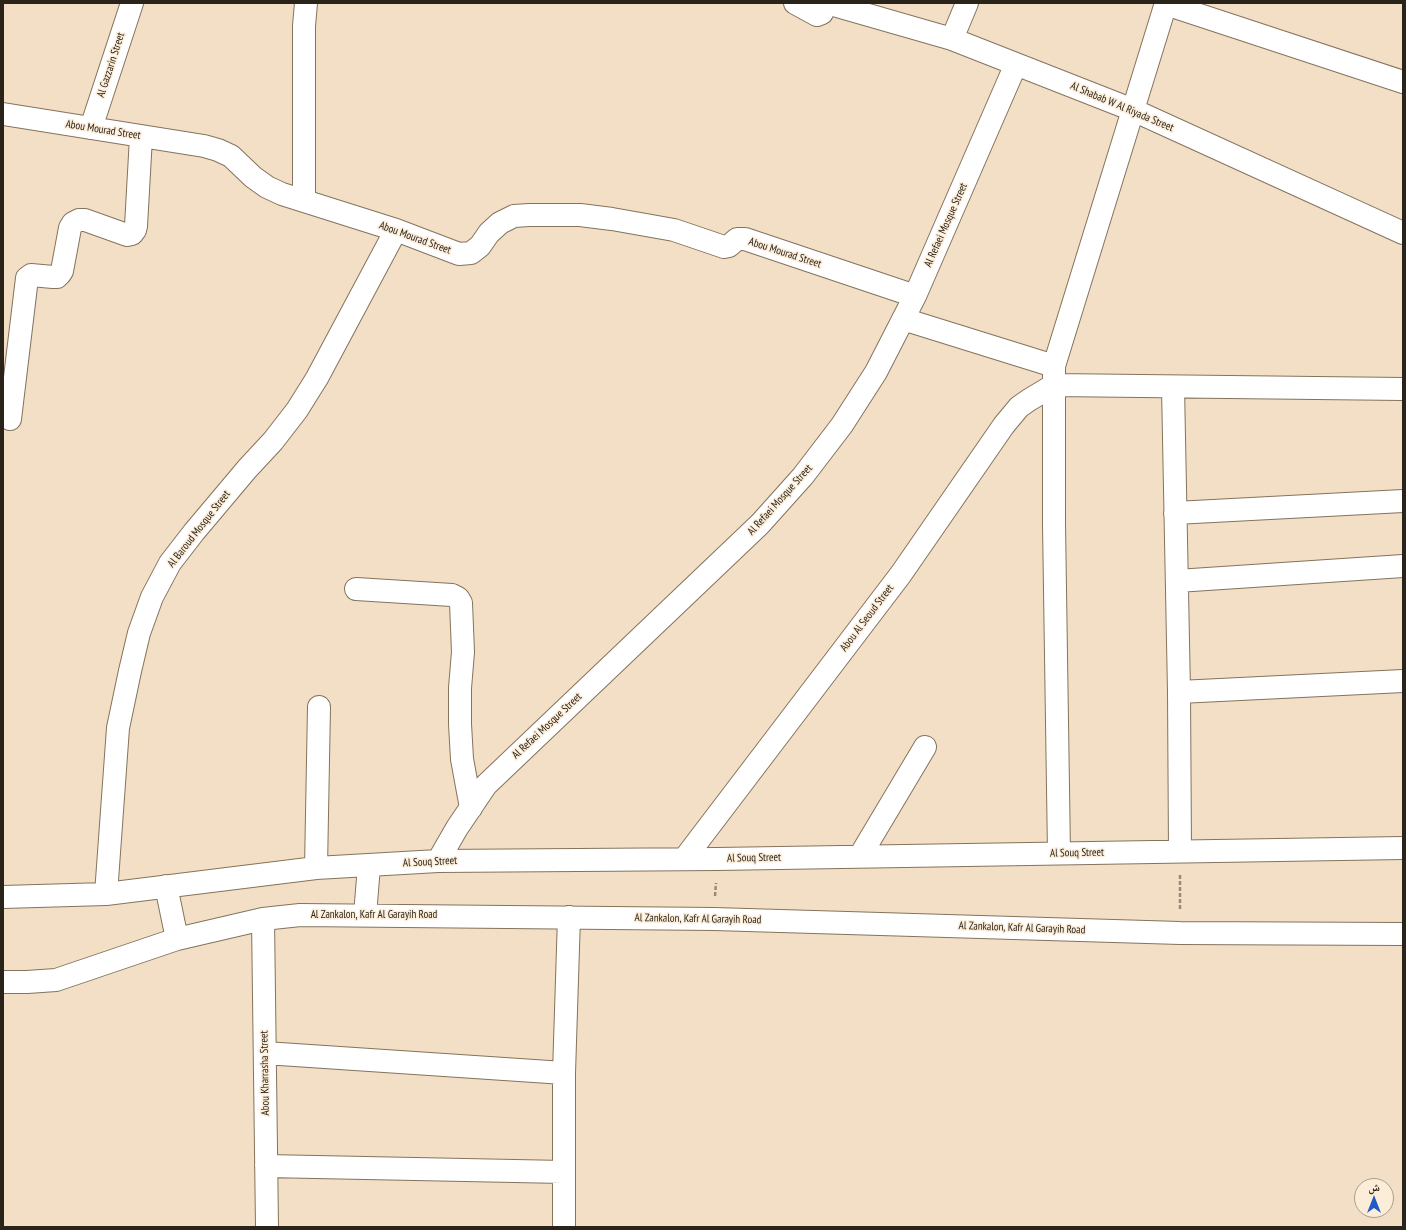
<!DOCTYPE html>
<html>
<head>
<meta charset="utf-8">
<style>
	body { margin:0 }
	#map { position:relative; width:1406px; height:1230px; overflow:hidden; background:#f2dfc6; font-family:"PT Sans Narrow","Noto Naskh Arabic",sans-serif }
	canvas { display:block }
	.frame { position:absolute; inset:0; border:4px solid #2a231a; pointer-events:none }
	.north { position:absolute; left:1354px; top:1178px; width:40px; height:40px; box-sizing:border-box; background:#fcedd9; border:1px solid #a89c8d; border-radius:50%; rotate:0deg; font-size:11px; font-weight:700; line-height:16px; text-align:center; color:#2a231a }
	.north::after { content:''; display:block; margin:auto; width:14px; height:18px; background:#2159c6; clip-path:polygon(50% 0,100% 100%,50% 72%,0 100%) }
</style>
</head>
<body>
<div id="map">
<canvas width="1406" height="1230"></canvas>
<div class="frame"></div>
<div class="north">ش</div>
</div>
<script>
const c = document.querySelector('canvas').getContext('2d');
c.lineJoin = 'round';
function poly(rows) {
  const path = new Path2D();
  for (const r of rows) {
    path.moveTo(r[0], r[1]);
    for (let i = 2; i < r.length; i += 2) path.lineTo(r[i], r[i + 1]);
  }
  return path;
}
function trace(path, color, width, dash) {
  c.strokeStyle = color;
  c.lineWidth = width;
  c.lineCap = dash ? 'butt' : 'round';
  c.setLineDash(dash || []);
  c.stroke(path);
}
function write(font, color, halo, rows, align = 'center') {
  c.font = font + ' "PT Sans Narrow",sans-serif';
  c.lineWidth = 3;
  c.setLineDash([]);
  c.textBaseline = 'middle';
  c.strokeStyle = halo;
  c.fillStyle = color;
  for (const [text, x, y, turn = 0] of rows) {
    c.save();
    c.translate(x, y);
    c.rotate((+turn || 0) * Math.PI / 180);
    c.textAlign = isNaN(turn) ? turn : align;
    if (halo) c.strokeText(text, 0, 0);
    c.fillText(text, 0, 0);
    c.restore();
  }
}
const minor = poly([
	[795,3,817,15,822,13,825,6,830,4,952,39,1133,110,1403,233],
	[1166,4,1403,82],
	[952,39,967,3],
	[3,114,204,146,218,150,231,156,253,177,267,187,282,194,396,230,459,254,471,253,480,246,489,233,500,223,514,216,529,215,580,215,612,219,674,230,724,247,729,246,737,239,745,239,915,296],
	[91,128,132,3],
	[304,201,304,26,306,3],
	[903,319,1054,366],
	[1173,387,1179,692,1180,851],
	[10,419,27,278,31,275,53,277,57,277,60,274,62,271,70,228,73,223,79,220,85,220,127,235,132,234,135,230,136,226,141,137],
	[1175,513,1403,501],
	[1177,581,1403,566],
	[356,589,452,595,458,598,461,603,463,652,460,688,460,724,462,759,471,808],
	[1179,692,1403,681],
	[1059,853,1054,524,1054,366,1166,3],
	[860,856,925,747],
	[685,858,901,574,1004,425,1019,407,1029,400,1054,385,1403,389],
	[438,861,457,828,486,785,760,524,803,476,842,425,876,372,915,296,1016,64],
	[316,868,319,707],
	[166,886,177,939],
	[106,894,118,728,130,671,139,633,152,597,170,563,194,532,247,469,273,441,297,410,317,378,396,230],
	[3,897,106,894,316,868,438,861,717,859,1403,848],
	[365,915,369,866],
	[263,919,267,1227],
	[3,982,27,982,56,980,177,939,263,919,300,915,714,919,1180,933,1403,934],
	[265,1053,564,1073],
	[266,1166,564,1172],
	[564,1227,564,1073,569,917]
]);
trace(minor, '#84735d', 24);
trace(poly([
	[1180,875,1180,910],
	[715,896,716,883]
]), '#978a78', 2.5, [4, 2]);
trace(minor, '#fff', 22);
write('11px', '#2a231a', '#fcedd9', [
	["Al Gazzarin Street",111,65,-72],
	["Al Shabab W Al Riyada Street",1122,107,23],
	["Abou Mourad Street",103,130,9],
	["Al Refaei Mosque Street",946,225,-66],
	["Abou Mourad Street",415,238,20],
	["Abou Mourad Street",785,253,18],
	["Al Refaei Mosque Street",780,500,-48],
	["Al Baroud Mosque Street",199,529,-52],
	["Abou Al Seoud Street",867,618,-53],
	["Al Refaei Mosque Street",547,726,-43],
	["Al Souq Street",1077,853,-1],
	["Al Souq Street",754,858,-1],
	["Al Souq Street",430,862,-3],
	["Al Zankalon, Kafr Al Garayih Road",374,915],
	["Al Zankalon, Kafr Al Garayih Road",698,919,1],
	["Al Zankalon, Kafr Al Garayih Road",1022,928,2],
	["Abou Kharrasha Street",265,1073,-91]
]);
</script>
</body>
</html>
